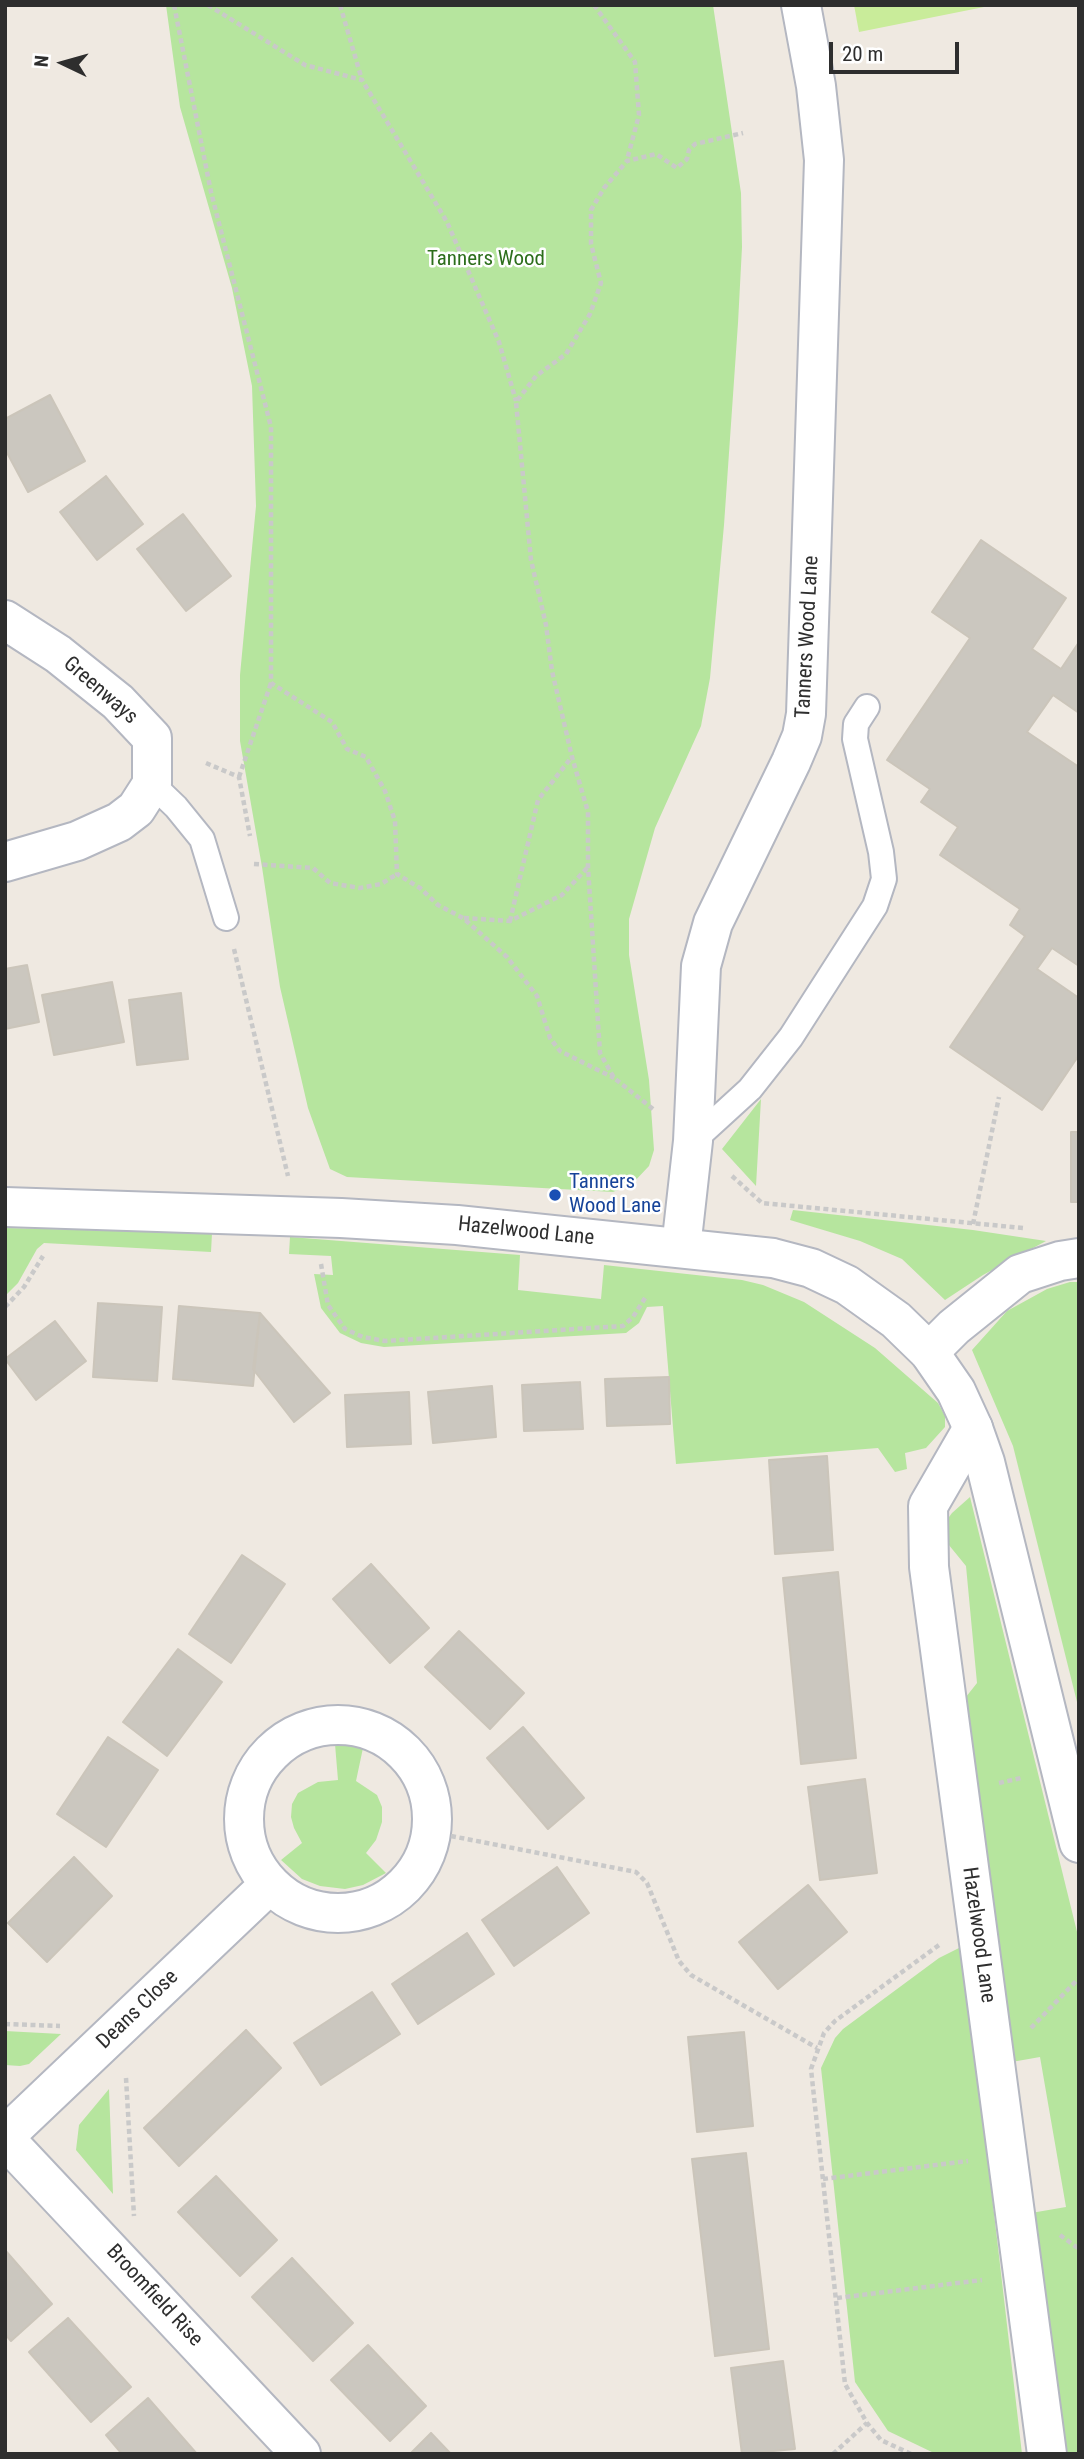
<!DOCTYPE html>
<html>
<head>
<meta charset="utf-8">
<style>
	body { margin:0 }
	#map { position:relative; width:1084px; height:2459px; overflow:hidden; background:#efe9e1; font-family:"Roboto Condensed",sans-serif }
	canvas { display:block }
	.frame { position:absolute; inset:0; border:7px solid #2e2e2e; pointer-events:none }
	.north { position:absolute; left:28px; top:28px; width:70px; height:70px; -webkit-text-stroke:5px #fff; paint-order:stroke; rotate:275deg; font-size:19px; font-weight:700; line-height:28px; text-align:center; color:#2e2e2e }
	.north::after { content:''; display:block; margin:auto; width:24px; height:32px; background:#2e2e2e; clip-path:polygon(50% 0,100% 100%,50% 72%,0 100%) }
	.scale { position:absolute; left:829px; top:42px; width:130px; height:32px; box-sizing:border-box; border:4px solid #2e2e2e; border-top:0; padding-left:9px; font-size:21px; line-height:24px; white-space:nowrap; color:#2e2e2e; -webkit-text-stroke:5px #fff; paint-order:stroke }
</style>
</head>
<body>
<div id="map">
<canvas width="1084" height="2459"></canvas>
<div class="frame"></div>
<div class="north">N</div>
<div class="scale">20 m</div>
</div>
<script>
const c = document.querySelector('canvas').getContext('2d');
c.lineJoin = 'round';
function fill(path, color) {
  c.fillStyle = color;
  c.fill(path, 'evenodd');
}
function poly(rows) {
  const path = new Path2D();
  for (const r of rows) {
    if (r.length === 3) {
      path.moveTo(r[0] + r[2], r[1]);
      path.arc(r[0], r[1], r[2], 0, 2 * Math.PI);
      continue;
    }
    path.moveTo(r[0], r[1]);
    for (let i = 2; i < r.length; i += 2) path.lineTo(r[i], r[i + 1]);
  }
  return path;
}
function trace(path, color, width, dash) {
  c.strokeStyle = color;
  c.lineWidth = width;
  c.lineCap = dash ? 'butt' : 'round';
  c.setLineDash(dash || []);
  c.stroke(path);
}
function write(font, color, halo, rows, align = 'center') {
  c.font = font + ' "Roboto Condensed",sans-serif';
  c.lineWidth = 5;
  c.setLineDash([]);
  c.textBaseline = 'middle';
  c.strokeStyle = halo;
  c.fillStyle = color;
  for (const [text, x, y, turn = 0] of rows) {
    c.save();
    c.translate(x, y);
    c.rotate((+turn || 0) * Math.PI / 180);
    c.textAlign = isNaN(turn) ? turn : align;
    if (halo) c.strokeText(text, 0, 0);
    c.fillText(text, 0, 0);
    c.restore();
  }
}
fill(poly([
	[166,5,713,5,741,193,742,247,738,323,724,525,710,678,701,726,655,828,629,919,629,955,649,1080,654,1150,649,1166,632,1184,613,1192,347,1177,330,1169,308,1108,280,987,262,867,240,741,240,675,256,506,252,386,232,288,180,107],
	[761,1099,756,1186,722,1149],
	[793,1210,973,1230,1046,1241,983,1275,945,1300,902,1259,860,1241,790,1220],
	[5,1228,212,1233,211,1252,44,1243,37,1249,18,1283,5,1296],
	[290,1237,520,1255,518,1290,601,1299,604,1265,742,1280,763,1285,804,1302,875,1348,938,1403,945,1416,945,1427,926,1448,905,1453,907,1469,895,1472,878,1448,676,1464,663,1306,647,1307,639,1323,626,1333,384,1347,361,1343,340,1333,321,1308,314,1274,333,1275,331,1256,289,1254],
	[1070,1282,1079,1282,1079,1710,1013,1446,972,1350,1007,1311,1047,1289],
	[970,1497,1079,1940,1079,2454,1067,2454,1064,2446,1031,2213,1066,2207,1040,2057,1006,2063,962,1702,977,1683,966,1566,944,1539,946,1521,952,1513],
	[335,1744,363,1748,356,1781,377,1795,382,1807,382,1822,376,1840,366,1853,386,1873,363,1885,345,1889,320,1886,302,1879,281,1860,302,1843,294,1828,291,1817,292,1804,298,1793,318,1782,338,1780],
	[963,1946,1022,2454,936,2454,888,2431,855,2382,821,2068,835,2038,843,2029,939,1958],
	[5,2031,61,2034,29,2064,20,2066,5,2065],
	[109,2089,113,2194,76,2150,79,2125]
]), '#b6e59e');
fill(poly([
	[854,5,994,5,859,32]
]), '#c9ec9a');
const building = poly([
	[50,395,85,461,28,492,5,449,5,419,50,395],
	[106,476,143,524,97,560,60,512,106,476],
	[183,514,231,576,186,611,137,549,183,514],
	[981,540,1066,598,1032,649,1061,669,1079,642,1079,713,1053,695,1027,732,1079,767,1079,966,1052,948,1037,969,1079,998,1079,1055,1042,1110,950,1047,1025,936,1010,925,1020,909,940,855,958,827,921,802,930,789,887,760,970,638,932,612,981,540],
	[27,965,39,1022,5,1029,5,969,27,965],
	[112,982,124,1042,54,1055,42,995,112,982],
	[181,993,188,1059,137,1065,129,1000,181,993],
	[1071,1132,1079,1132,1079,1202,1071,1202,1071,1132],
	[98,1303,162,1307,157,1381,93,1377,98,1303],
	[179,1306,260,1313,253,1386,173,1379,179,1306],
	[260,1313,330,1393,294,1422,253,1369,260,1313],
	[55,1321,86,1361,36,1400,5,1359,55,1321],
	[669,1377,670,1424,607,1426,605,1379,669,1377],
	[580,1382,583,1429,524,1431,522,1385,580,1382],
	[492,1386,496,1437,433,1443,428,1392,492,1386],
	[409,1392,411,1444,347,1447,345,1395,409,1392],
	[827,1456,833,1550,775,1554,769,1460,827,1456],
	[242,1555,285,1584,231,1663,189,1634,242,1555],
	[371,1564,429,1628,390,1663,333,1599,371,1564],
	[838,1572,856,1758,801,1764,783,1578,838,1572],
	[459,1631,524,1693,490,1729,425,1667,459,1631],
	[178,1649,222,1682,167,1756,123,1722,178,1649],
	[523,1727,584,1798,548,1829,487,1758,523,1727],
	[108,1737,158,1770,106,1847,57,1814,108,1737],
	[865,1779,877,1873,820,1880,808,1787,865,1779],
	[74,1857,112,1896,47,1962,8,1923,74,1857],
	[557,1867,589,1913,514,1966,482,1920,557,1867],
	[808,1885,847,1932,778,1989,739,1942,808,1885],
	[467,1933,494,1974,418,2024,392,1984,467,1933],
	[372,1992,400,2034,321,2085,294,2043,372,1992],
	[246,2030,281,2068,179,2166,144,2128,246,2030],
	[744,2032,753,2126,697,2132,688,2037,744,2032],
	[746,2153,769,2349,715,2356,692,2159,746,2153],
	[216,2176,277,2240,240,2276,178,2212,216,2176],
	[5,2250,52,2304,11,2341,5,2334,5,2250],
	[292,2258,353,2323,313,2361,252,2297,292,2258],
	[68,2318,131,2387,91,2422,29,2352,68,2318],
	[368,2345,426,2406,390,2441,331,2380,368,2345],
	[783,2361,795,2449,742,2454,731,2368,783,2361],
	[148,2398,197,2454,122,2454,106,2435,148,2398],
	[431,2433,451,2454,410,2454,431,2433]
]);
fill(building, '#cbc7bf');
trace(building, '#cbc5ba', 2);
const lane = poly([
	[152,784,176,807,202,839,226,918],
	[693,1141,750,1089,791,1037,875,906,884,879,881,852,855,739,856,724,867,707]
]);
const street = poly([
	[5,620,58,654,118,702,152,738,152,784,136,809,119,822,77,841,5,862],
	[681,1248,693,1141,701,966,713,923,791,762,802,736,806,714,824,160,816,86,801,5],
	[929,1352,954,1327,1020,1274,1060,1261,1079,1258],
	[973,1428,928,1506,929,1567,1047,2454],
	[338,1819,94],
	[5,2136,270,1884],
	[5,2139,301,2454]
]);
const secondary = poly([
	[5,1207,341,1218,457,1225,773,1258,811,1268,847,1285,896,1320,929,1352,956,1391,973,1428,985,1462,1079,1843]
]);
trace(lane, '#b4b7c1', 28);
trace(street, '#b4b7c1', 42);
trace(secondary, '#b4b7c1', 42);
trace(poly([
	[174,5,211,192,271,427,271,683,332,722,347,749,366,757,385,791,395,821,397,874,420,888,438,905,463,918,507,957,537,996,550,1038,560,1051,614,1078],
	[208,5,305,65,362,80,447,222,499,342,516,401],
	[340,5,362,80],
	[594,5,635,62,639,115,627,160],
	[206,763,239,777,250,836],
	[239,777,271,683],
	[254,864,313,868,330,883,360,888,381,884,397,874],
	[464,918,510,921,562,895,588,867],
	[510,921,538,800,571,758],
	[234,949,288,1176],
	[653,1109,614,1078,600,1053,588,867,588,812,572,757,552,671,546,625,531,560,516,402,536,376,566,354,590,314,601,283,591,244,591,210,604,188,627,161,656,154,677,168,687,159,689,150,695,144,743,133],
	[732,1176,762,1203,1023,1228],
	[973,1224,999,1097],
	[321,1264,328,1305,345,1329,363,1337,385,1341,623,1326,633,1317,647,1295],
	[5,1307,24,1287,43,1256],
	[999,1783,1021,1778],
	[451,1836,636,1872,647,1883,679,1961,691,1975,817,2048],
	[5,2024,60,2026],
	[1031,2028,1079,1978],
	[126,2078,134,2216],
	[823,2179,968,2161],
	[1060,2235,1079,2249],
	[837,2298,982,2280],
	[833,2454,867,2423],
	[911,2454,881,2440,867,2423,845,2384,811,2069,824,2033,835,2021,939,1945]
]), '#c9c9c9', 4.5, [5, 3.5]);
trace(lane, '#fff', 24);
trace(street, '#fff', 38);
trace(secondary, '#fff', 38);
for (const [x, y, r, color] of [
	[555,1195,7,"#1a4fb4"]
]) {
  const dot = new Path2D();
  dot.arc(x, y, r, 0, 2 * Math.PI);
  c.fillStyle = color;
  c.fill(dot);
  trace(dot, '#fff', 2.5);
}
write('21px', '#2c6e1b', '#fff', [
	["Tanners Wood",486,260]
]);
write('21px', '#2e2e2e', '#fff', [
	["Tanners Wood Lane",808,637,-87],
	["Greenways",100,691,41],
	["Hazelwood Lane",526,1232,6],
	["Hazelwood Lane",978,1935,82],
	["Deans Close",138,2010,-44],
	["Broomfield Rise",154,2296,47]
]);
write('21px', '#164399', '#fff', [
	["Tanners",569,1183],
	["Wood Lane",569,1207]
], 'left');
</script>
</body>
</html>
